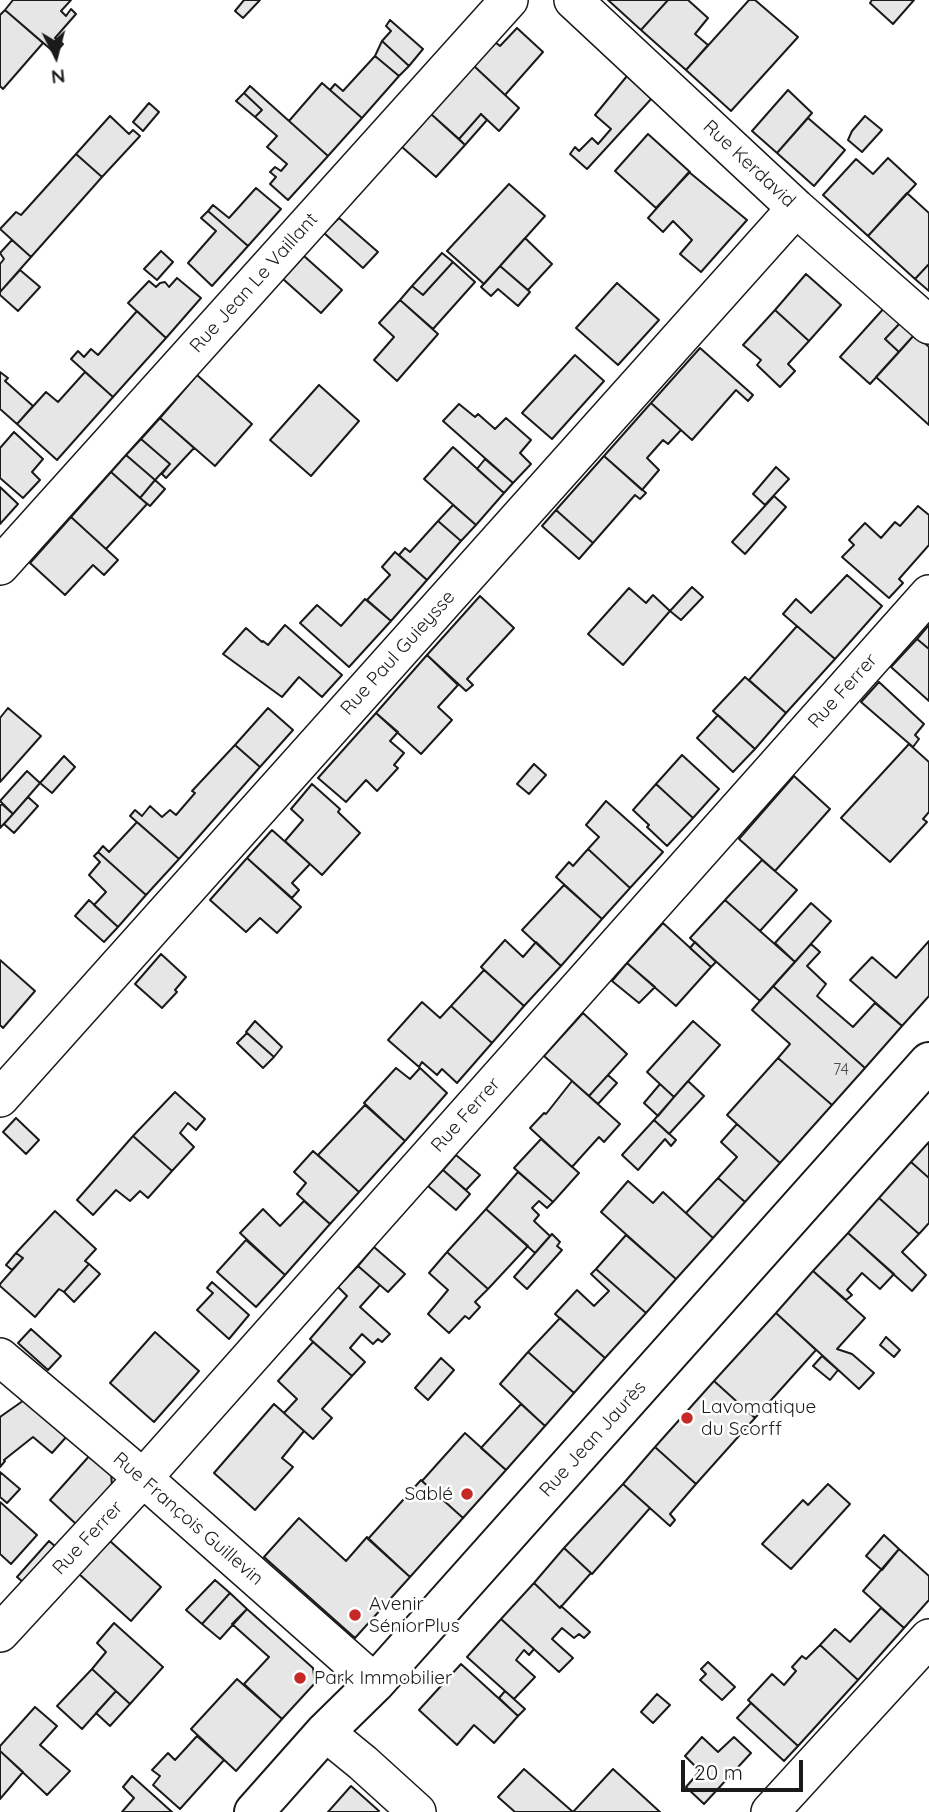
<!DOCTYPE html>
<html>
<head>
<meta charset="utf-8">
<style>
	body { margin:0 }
	#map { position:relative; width:929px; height:1812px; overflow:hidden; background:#fff; font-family:Quicksand,sans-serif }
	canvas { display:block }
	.north { position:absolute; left:21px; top:21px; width:70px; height:70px; -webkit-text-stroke:5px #fff; paint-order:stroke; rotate:174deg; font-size:19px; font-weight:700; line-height:28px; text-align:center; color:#1a1a1a }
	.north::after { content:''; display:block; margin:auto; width:24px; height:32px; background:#1a1a1a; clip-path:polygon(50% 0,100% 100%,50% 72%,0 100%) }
	.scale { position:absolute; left:681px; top:1760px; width:122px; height:32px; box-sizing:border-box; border:4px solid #1a1a1a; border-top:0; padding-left:9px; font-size:21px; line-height:24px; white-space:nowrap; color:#1a1a1a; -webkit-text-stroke:5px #fff; paint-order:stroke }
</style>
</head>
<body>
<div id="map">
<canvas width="929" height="1812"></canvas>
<div class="north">N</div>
<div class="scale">20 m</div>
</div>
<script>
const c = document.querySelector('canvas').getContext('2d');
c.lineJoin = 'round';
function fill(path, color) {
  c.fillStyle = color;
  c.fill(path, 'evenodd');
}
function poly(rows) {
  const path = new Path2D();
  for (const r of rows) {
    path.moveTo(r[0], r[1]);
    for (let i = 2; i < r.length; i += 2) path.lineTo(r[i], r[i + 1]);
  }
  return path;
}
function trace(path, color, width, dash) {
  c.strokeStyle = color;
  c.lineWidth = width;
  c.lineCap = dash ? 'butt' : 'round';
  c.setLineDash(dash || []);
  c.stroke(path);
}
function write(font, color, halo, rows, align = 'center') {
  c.font = font + ' Quicksand,sans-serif';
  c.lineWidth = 5;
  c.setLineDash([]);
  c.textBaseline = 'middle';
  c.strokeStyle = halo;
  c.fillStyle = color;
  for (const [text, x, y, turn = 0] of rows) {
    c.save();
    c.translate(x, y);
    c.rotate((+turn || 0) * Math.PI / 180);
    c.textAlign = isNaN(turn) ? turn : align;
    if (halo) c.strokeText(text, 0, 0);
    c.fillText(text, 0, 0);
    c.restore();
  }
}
const building = poly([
	[13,0,71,0,61,11,66,16,71,9,76,14,55,38,63,44,55,53,5,10,13,0],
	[244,0,260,0,243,18,235,11,244,0],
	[608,0,668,0,641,30,608,0],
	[668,0,688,0,708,18,695,34,708,45,686,70,641,30,668,0],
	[749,0,755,0,798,37,731,111,686,70,749,0],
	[872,0,914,0,893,24,870,3,872,0],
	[5,10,43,43,3,89,0,86,0,15,5,10],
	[390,20,423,49,409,66,382,41,391,31,386,26,390,20],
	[517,28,543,52,505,95,474,66,495,42,500,46,517,28],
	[382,41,409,66,399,76,375,56,382,41],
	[375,56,399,76,362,118,330,90,335,84,343,91,375,56],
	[474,66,519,108,499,131,481,114,459,139,431,114,474,66],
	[627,76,652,98,587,169,570,154,575,147,579,151,592,138,598,144,611,129,595,115,627,76],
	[322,83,362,118,328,156,289,121,322,83],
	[250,86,328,156,288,200,270,184,276,177,270,172,275,167,281,171,287,164,267,147,277,136,255,117,262,110,244,93,250,86],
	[788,90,812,113,777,153,752,131,788,90],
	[244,93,262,110,255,117,236,101,244,93],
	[149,103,159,112,143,131,133,122,149,103],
	[431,114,465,145,436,177,402,147,431,114],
	[481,114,487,120,465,145,459,139,481,114],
	[110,116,129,134,133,130,140,136,102,177,76,154,110,116],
	[865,116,882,130,862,152,848,140,852,131,865,116],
	[808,118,845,150,814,186,777,153,808,118],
	[648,134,690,172,656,208,615,171,648,134],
	[76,154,102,177,31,257,0,229,16,212,21,215,76,154],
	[888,158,916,184,868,236,823,195,856,159,873,174,888,158],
	[689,172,747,220,701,272,680,254,692,240,673,221,663,232,648,218,689,172],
	[509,184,545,216,484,284,447,251,509,184],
	[256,188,281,209,248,246,208,211,213,205,229,218,256,188],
	[907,193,929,213,929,264,915,279,868,236,907,193],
	[208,211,248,246,212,286,188,263,216,231,201,218,208,211],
	[339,218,378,252,363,268,324,233,339,218],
	[525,238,552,264,528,290,500,266,525,238],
	[12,240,31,257,0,292,0,264,4,259,0,253,12,240],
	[161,251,173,262,157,280,144,269,161,251],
	[442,253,453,262,423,295,412,286,442,253],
	[304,256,342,290,321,313,283,279,304,256],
	[453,262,475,282,433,329,400,300,412,286,423,295,453,262],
	[929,264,929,291,915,279,929,264],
	[500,266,530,292,518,306,498,289,491,296,481,287,500,266],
	[20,270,40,287,18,311,0,295,0,292,20,270],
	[806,274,841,305,809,341,775,310,806,274],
	[177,278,201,298,166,338,128,303,149,281,156,287,160,283,165,282,169,287,177,278],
	[617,283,659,320,618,365,576,328,617,283],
	[400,300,438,334,397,381,374,360,394,337,379,323,400,300],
	[885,307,902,321,885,339,899,352,870,384,840,357,885,307],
	[775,310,809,341,788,364,795,371,780,387,757,365,761,360,743,345,775,310],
	[137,311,166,338,113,397,71,359,78,351,84,357,91,349,98,355,137,311],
	[902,321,915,334,899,352,885,339,902,321],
	[915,334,929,347,929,425,876,377,915,334],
	[700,348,753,395,748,401,736,390,692,440,651,403,700,348],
	[575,355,604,381,552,439,522,413,575,355],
	[0,372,8,378,5,381,33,406,17,424,0,409,0,372],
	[85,372,113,397,57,460,17,424,46,392,58,402,85,372],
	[197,375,252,424,215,466,160,418,197,375],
	[319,385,359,421,311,476,270,440,319,385],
	[651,403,681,430,668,444,663,440,647,458,659,470,642,490,604,456,651,403],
	[459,404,475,417,478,414,495,429,506,418,531,440,520,453,531,464,513,483,443,421,459,404],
	[160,418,194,448,166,478,162,474,170,464,141,439,160,418],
	[14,432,43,459,32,472,40,480,23,498,0,478,0,448,14,432],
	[141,439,170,464,155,480,126,455,141,439],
	[453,447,504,493,476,525,424,479,453,447],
	[126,455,155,480,140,498,111,472,126,455],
	[604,456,646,493,640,499,635,495,593,543,556,510,604,456],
	[485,459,513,483,504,493,477,469,485,459],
	[776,467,789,479,765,505,753,494,776,467],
	[111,472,147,504,106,549,71,517,111,472],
	[155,480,165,489,150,506,140,498,155,480],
	[0,487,18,504,0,524,0,487],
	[774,496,786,507,745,554,732,542,774,496],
	[453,505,476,525,461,541,438,521,453,505],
	[918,506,929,515,929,545,899,579,903,583,889,598,842,557,854,545,849,540,865,523,881,538,895,522,900,526,918,506],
	[556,510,593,543,579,559,542,526,556,510],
	[71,517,118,560,104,575,93,565,65,595,30,563,71,517],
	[438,521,461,541,427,580,399,555,405,548,410,552,438,521],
	[395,552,427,580,391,621,367,600,390,575,382,567,395,552],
	[847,575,882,606,835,659,783,614,796,599,811,613,847,575],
	[692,587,703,597,681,620,670,611,692,587],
	[629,588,646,603,653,595,670,611,623,665,588,634,629,588],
	[480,596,514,628,467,679,473,685,466,691,427,655,480,596],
	[365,599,391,621,349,667,300,623,317,605,341,626,365,599],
	[285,625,342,675,322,697,299,677,282,697,223,654,246,628,262,642,263,641,268,645,285,625],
	[929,625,929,649,917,639,929,625],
	[797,626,835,659,786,713,749,680,797,626],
	[917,639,929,649,929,701,891,667,917,639],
	[427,655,458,685,438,707,452,720,421,754,376,713,427,655],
	[745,677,786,713,755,749,713,711,745,677],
	[879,682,924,724,915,735,919,739,913,747,861,702,879,682],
	[8,708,41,736,0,782,0,718,8,708],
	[268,708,293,730,260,767,235,745,268,708],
	[376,713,398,732,390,741,404,753,394,765,398,768,377,791,366,780,346,802,318,778,376,713],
	[718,715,755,749,733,772,697,738,718,715],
	[909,744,929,762,929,812,923,819,927,822,890,862,841,818,909,744],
	[235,745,260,767,179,859,130,816,135,810,142,816,150,806,162,817,170,810,176,815,195,793,192,791,235,745],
	[682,755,719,789,693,818,656,784,682,755],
	[64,756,75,767,52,793,40,783,64,756],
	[534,764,546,775,529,794,517,784,534,764],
	[27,771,40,783,13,814,0,801,27,771],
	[794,776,830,809,775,871,739,839,794,776],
	[312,784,340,809,338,812,360,833,322,875,285,841,303,820,291,809,312,784],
	[656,784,693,818,667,846,647,827,649,825,633,810,656,784],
	[28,797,38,806,14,833,4,824,28,797],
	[606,801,663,852,630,888,588,849,599,837,586,825,606,801],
	[2,804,13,814,0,828,0,806,2,804],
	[137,822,179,859,146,895,98,852,103,846,109,852,137,822],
	[272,830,310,864,292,883,299,890,292,898,247,858,272,830],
	[588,849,630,888,602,919,556,877,569,862,573,866,588,849],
	[98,852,146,895,118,927,94,905,106,892,89,875,100,862,94,856,98,852],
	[247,858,301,907,277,933,260,918,246,932,210,900,247,858],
	[762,860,797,890,760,931,725,900,762,860],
	[564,885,602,919,561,966,522,930,564,885],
	[89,900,118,927,104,942,75,916,89,900],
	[725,900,795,962,760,1001,690,938,725,900],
	[811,903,831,921,795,962,775,943,811,903],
	[663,923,711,967,676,1006,627,963,663,923],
	[505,940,523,957,536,942,561,966,524,1006,481,967,505,940],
	[929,941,929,996,902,1026,850,980,872,957,896,978,929,941],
	[695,942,716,962,711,967,690,948,695,942],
	[811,944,820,952,807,966,826,984,817,996,853,1027,875,1003,902,1026,865,1068,773,986,811,944],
	[161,954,186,977,175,990,177,992,162,1008,135,984,161,954],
	[0,960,35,991,3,1028,0,1025,0,960],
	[627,963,655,987,639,1003,612,981,627,963],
	[484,970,524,1006,492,1043,451,1006,484,970],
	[773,986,865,1068,832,1105,778,1058,790,1044,752,1010,773,986],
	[422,1002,440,1018,451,1006,492,1043,457,1083,442,1069,437,1075,422,1062,419,1067,388,1040,422,1002],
	[583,1013,627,1054,589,1096,544,1056,583,1013],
	[255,1021,282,1047,274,1057,246,1032,255,1021],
	[693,1021,720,1045,674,1097,647,1072,693,1021],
	[247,1033,274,1057,263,1068,237,1043,247,1033],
	[778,1058,832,1105,780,1163,727,1115,778,1058],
	[396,1068,410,1079,420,1068,447,1093,405,1141,364,1103,396,1068],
	[608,1075,617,1083,598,1104,589,1096,608,1075],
	[572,1081,620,1124,604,1142,599,1137,572,1167,530,1128,544,1113,546,1114,572,1081],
	[688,1081,704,1096,669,1134,654,1120,688,1081],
	[660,1084,674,1097,658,1116,644,1103,660,1084],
	[175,1092,205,1119,196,1130,188,1123,180,1133,194,1147,172,1171,133,1136,175,1092],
	[365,1105,405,1141,359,1192,318,1155,365,1105],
	[16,1118,39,1140,26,1154,3,1132,16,1118],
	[654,1120,676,1140,671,1146,665,1139,638,1170,622,1155,654,1120],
	[737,1124,780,1163,745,1202,718,1178,737,1157,721,1142,737,1124],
	[133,1136,172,1171,148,1198,140,1191,130,1201,116,1190,93,1215,77,1200,133,1136],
	[541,1139,579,1173,553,1202,514,1168,541,1139],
	[929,1142,929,1178,911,1162,929,1142],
	[313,1151,359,1192,330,1224,297,1194,306,1183,294,1172,313,1151],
	[456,1155,480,1175,466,1190,443,1170,456,1155],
	[911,1162,929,1178,929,1223,919,1234,879,1198,911,1162],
	[443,1170,470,1194,456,1210,428,1186,443,1170],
	[518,1172,553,1202,547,1208,539,1201,532,1208,539,1215,534,1221,550,1236,535,1253,486,1209,518,1172],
	[718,1178,745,1202,713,1238,686,1213,718,1178],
	[628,1181,653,1203,663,1192,713,1238,676,1279,601,1212,628,1181],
	[879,1198,919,1234,902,1252,926,1275,912,1291,848,1233,879,1198],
	[304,1201,330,1224,285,1275,240,1233,263,1209,280,1226,304,1201],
	[486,1209,528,1246,488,1289,447,1252,486,1209],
	[55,1211,96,1249,85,1261,89,1264,64,1292,59,1289,35,1317,0,1286,0,1284,23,1258,16,1253,55,1211],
	[848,1233,894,1274,880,1289,862,1273,847,1290,852,1295,846,1300,813,1271,848,1233],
	[552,1234,560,1242,557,1246,562,1250,527,1289,514,1277,552,1234],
	[626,1235,676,1279,646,1313,596,1269,626,1235],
	[246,1240,285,1275,256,1307,217,1272,246,1240],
	[374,1247,405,1274,388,1292,358,1266,374,1247],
	[447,1252,488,1289,475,1302,480,1307,469,1319,465,1316,449,1333,428,1314,448,1290,429,1273,447,1252],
	[16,1253,23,1258,12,1270,6,1265,16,1253],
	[89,1264,100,1274,74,1302,64,1292,89,1264],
	[358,1266,380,1285,360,1307,390,1334,382,1342,378,1339,373,1344,362,1334,350,1348,365,1362,352,1376,310,1339,347,1296,338,1287,358,1266],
	[596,1269,646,1313,605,1358,555,1314,577,1290,594,1306,609,1291,591,1274,596,1269],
	[813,1271,865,1318,837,1349,852,1354,874,1373,859,1389,776,1313,813,1271],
	[212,1282,249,1315,229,1339,197,1310,213,1293,207,1288,212,1282],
	[776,1313,816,1350,755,1418,714,1381,776,1313],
	[560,1318,605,1358,574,1393,528,1352,560,1318],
	[31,1329,61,1356,48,1370,18,1343,31,1329],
	[155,1332,199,1371,154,1422,110,1383,155,1332],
	[886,1337,900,1350,894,1357,880,1345,886,1337],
	[313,1342,352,1376,322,1409,332,1418,313,1439,284,1413,297,1399,278,1381,313,1342],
	[528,1352,574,1393,545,1426,500,1384,528,1352],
	[822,1356,838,1370,830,1380,813,1366,822,1356],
	[441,1358,454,1370,428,1400,415,1388,441,1358],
	[714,1381,755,1418,696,1484,655,1447,714,1381],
	[27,1398,68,1435,52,1453,33,1437,4,1460,5,1461,0,1467,0,1417,27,1398],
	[274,1404,304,1431,282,1458,293,1467,255,1510,214,1473,274,1404],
	[521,1404,545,1426,506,1470,481,1448,521,1404],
	[465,1433,506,1470,463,1518,422,1481,465,1433],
	[655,1447,696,1484,670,1514,675,1520,670,1526,623,1484,655,1447],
	[91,1454,111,1472,112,1486,76,1524,50,1500,91,1454],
	[0,1472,20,1489,7,1503,0,1497,0,1472],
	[421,1480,463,1518,410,1577,368,1539,421,1480],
	[623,1484,650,1508,592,1574,564,1548,623,1484],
	[828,1484,850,1504,791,1569,762,1544,803,1500,808,1505,828,1484],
	[0,1502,37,1535,11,1564,0,1554,0,1502],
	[299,1518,346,1561,367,1537,410,1577,355,1638,264,1557,299,1518],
	[884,1535,899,1549,882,1570,866,1556,884,1535],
	[49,1541,56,1547,24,1583,17,1577,49,1541],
	[110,1541,161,1587,131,1621,79,1574,110,1541],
	[564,1548,591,1573,560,1608,534,1583,564,1548],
	[899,1549,929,1576,929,1600,904,1628,863,1591,899,1549],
	[215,1580,230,1593,202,1624,186,1610,215,1580],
	[534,1583,560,1608,561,1606,590,1632,584,1638,579,1634,574,1638,562,1628,552,1639,573,1658,559,1672,501,1619,534,1583],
	[230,1593,247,1609,220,1639,202,1624,230,1593],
	[881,1608,904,1628,858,1680,820,1645,835,1629,850,1642,881,1608],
	[247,1609,313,1668,315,1683,282,1719,244,1684,269,1657,232,1624,247,1609],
	[501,1619,534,1649,529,1655,524,1650,516,1660,535,1677,514,1699,467,1657,501,1619],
	[114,1623,163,1667,130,1704,92,1669,106,1652,97,1643,114,1623],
	[820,1645,858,1680,798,1746,748,1700,772,1674,784,1685,796,1671,792,1667,802,1656,806,1659,820,1645],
	[708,1662,735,1687,722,1700,700,1680,706,1674,701,1669,708,1662],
	[461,1664,518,1716,494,1743,474,1725,457,1745,419,1710,461,1664],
	[92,1669,116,1691,82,1729,57,1706,92,1669],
	[237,1679,282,1719,236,1771,191,1729,237,1679],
	[116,1691,130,1704,110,1726,96,1713,116,1691],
	[505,1691,525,1709,518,1716,499,1698,505,1691],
	[657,1694,670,1705,653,1723,641,1712,657,1694],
	[751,1703,798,1746,784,1761,737,1718,751,1703],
	[35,1707,57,1726,40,1745,70,1771,47,1795,0,1751,0,1746,35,1707],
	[197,1736,224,1760,180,1809,153,1785,160,1776,152,1770,168,1753,175,1760,197,1736],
	[702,1737,718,1752,734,1737,751,1753,704,1804,686,1787,700,1771,685,1756,702,1737],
	[0,1751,23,1772,0,1799,0,1751],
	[524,1769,573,1812,515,1812,498,1797,524,1769],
	[613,1769,660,1812,573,1812,613,1769],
	[132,1776,172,1812,122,1812,134,1798,123,1787,132,1776],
	[351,1786,379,1811,378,1812,328,1812,351,1786]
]);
fill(building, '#e6e6e6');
trace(building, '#1a1a1a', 2);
const street = poly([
	[573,0,796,208,929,325],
	[0,566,509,0],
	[0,1098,796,208],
	[0,1357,143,1478,375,1683],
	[0,1633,143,1478,929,594],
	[325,1732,363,1763,417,1812],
	[770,1812,929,1638]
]);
const secondary = poly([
	[254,1812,325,1732,375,1683,929,1062]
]);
trace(street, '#1a1a1a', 40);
trace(secondary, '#1a1a1a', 42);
trace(street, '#fff', 37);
trace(secondary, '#fff', 38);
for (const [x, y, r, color] of [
	[687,1418,7,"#c62828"],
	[467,1494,7,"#c62828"],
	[355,1615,7,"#c62828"],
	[300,1678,7,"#c62828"]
]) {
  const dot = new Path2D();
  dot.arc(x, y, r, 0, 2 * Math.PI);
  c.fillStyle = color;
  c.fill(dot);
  trace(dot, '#fff', 2.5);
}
write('16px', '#4d4d4d', null, [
	["74",841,1070]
]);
write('19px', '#1a1a1a', '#fff', [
	["Rue Kerdavid",749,164,43],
	["Rue Jean Le Vaillant",254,283,-48],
	["Rue Paul Guieysse",398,653,-48],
	["Rue Ferrer",843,691,-48],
	["Rue Ferrer",466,1115,-48],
	["Rue Jean Jaurès",593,1439,-48],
	["Rue François Guillevin",188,1519,41],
	["Rue Ferrer",88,1538,-47]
]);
write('19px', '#1a1a1a', '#fff', [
	["Lavomatique",701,1407],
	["du Scorff",701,1429],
	["Sablé",453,1494,"right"],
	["Avenir",369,1604],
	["SéniorPlus",369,1626],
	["Park Immobilier",314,1678]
], 'left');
</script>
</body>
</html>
